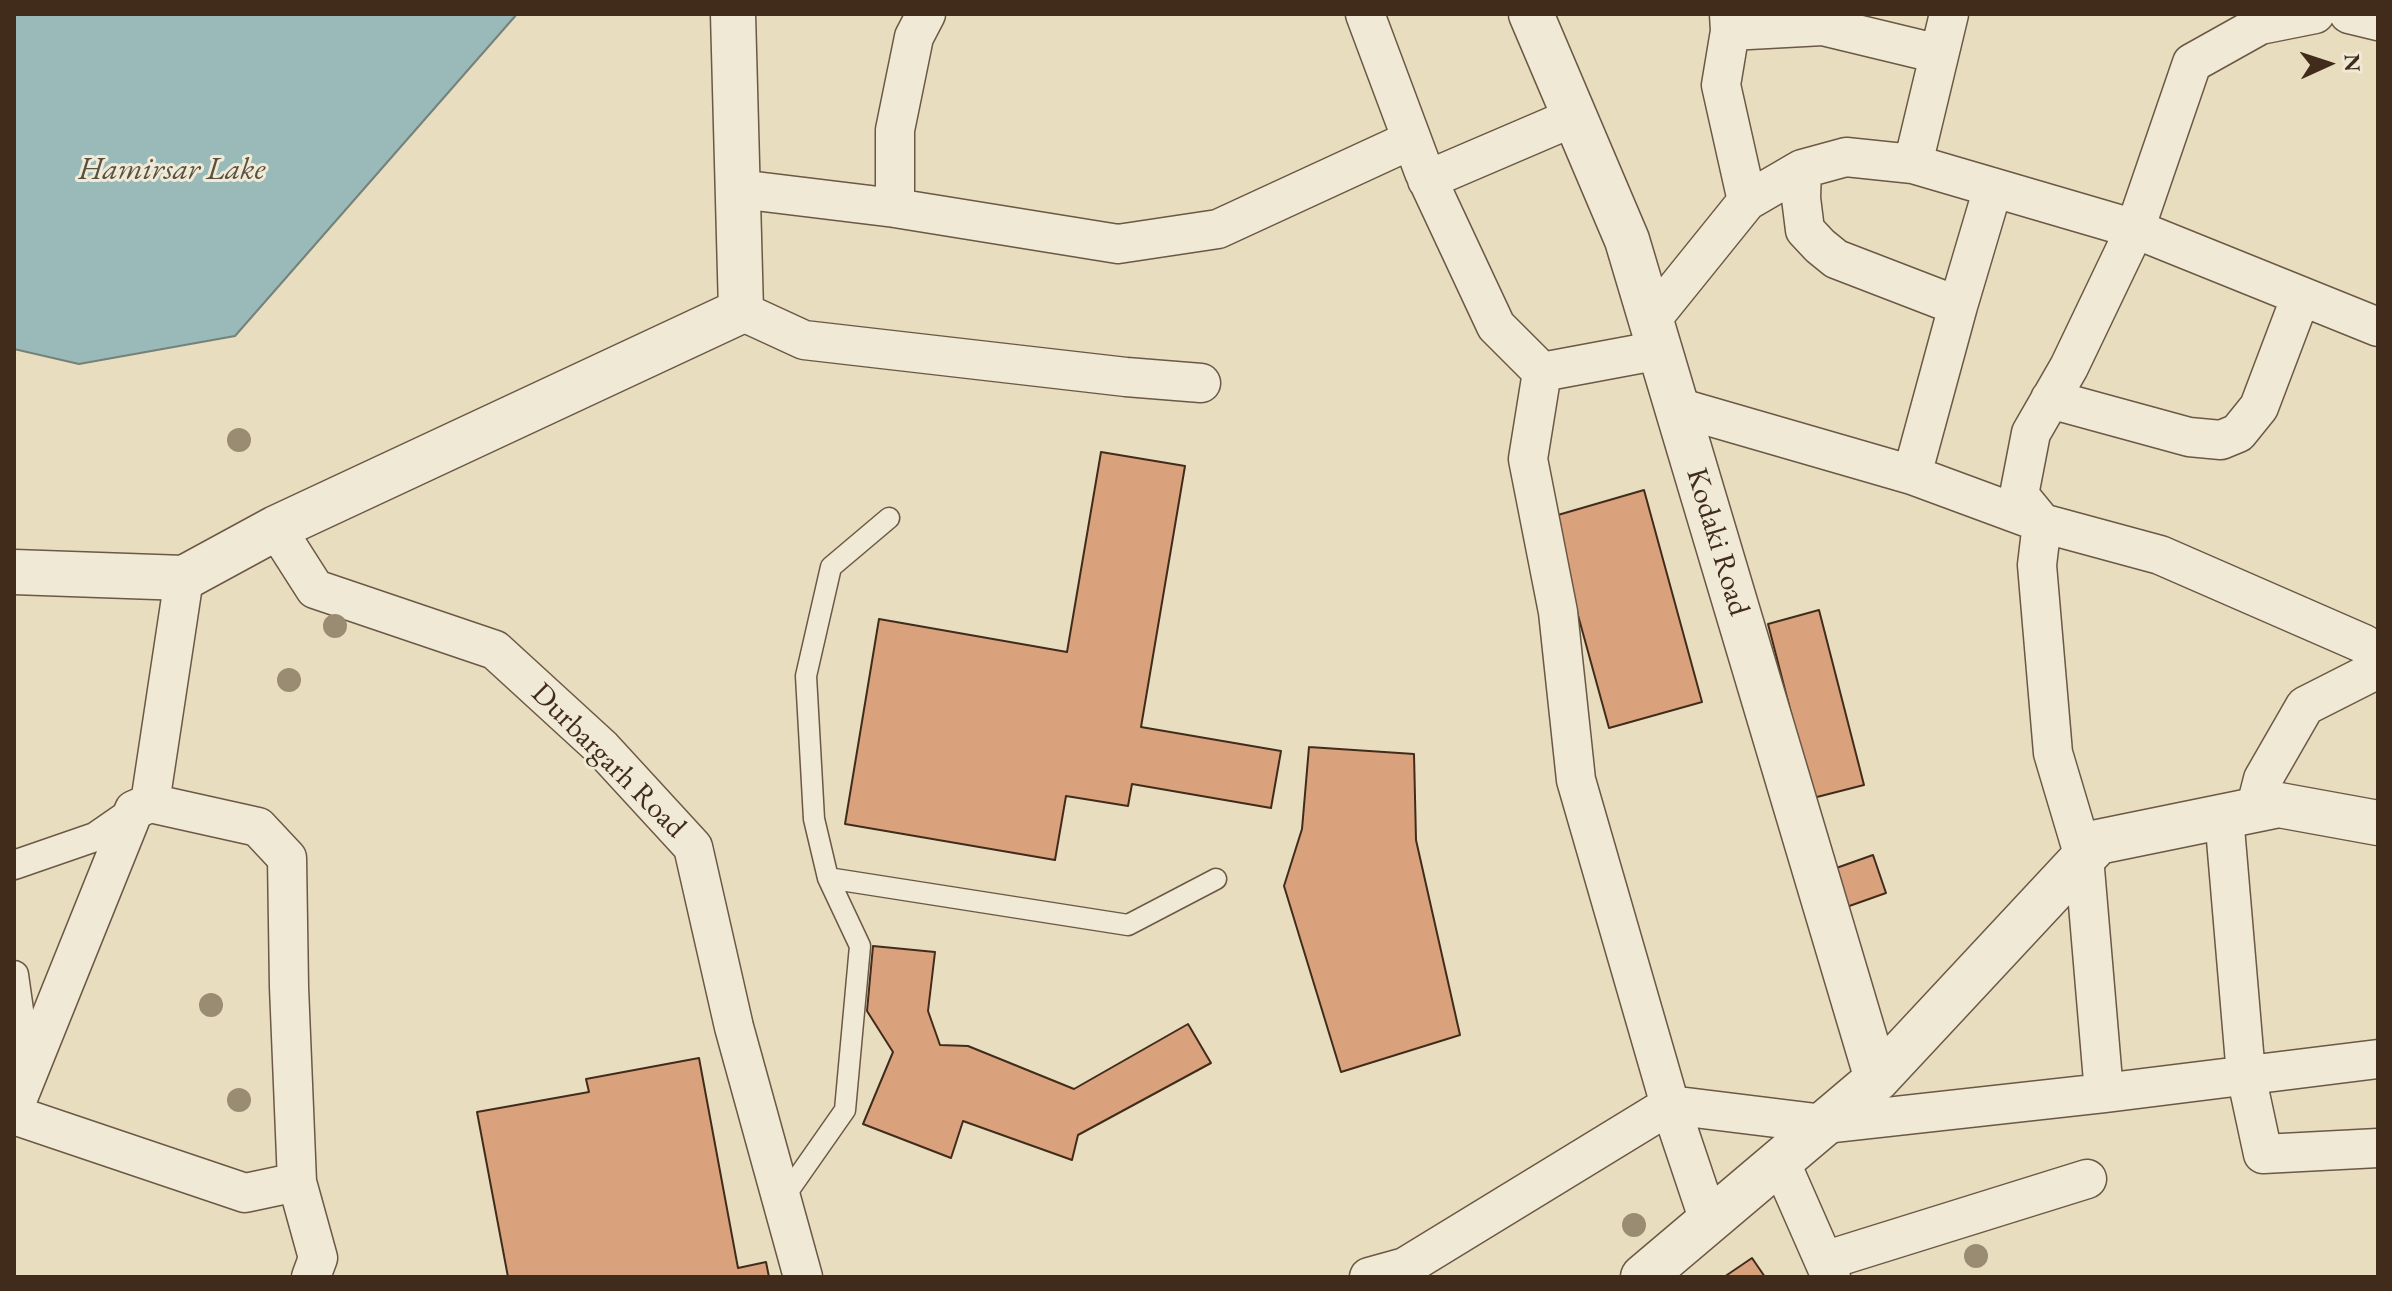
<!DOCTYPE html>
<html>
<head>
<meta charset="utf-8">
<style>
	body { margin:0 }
	#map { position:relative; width:2392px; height:1291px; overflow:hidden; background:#e8ddbf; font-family:"EB Garamond",serif }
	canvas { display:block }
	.frame { position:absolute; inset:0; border:16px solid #412c1c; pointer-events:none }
	.north { position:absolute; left:2288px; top:24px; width:80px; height:80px; -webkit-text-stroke:6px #f0e9d5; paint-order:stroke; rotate:87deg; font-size:22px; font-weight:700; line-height:32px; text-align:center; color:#412c1c }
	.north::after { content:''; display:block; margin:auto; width:28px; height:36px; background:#412c1c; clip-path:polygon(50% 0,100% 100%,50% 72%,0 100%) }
</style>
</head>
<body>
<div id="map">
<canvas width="2392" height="1291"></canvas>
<div class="frame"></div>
<div class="north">N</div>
</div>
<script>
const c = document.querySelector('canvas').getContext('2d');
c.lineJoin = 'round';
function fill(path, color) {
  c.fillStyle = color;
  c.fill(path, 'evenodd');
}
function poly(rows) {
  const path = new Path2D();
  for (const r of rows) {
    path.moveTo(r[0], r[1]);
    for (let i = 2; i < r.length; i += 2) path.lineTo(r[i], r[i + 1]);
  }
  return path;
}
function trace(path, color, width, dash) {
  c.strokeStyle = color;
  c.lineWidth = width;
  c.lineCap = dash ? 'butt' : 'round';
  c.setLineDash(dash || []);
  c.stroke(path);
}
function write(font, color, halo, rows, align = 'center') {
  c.font = font + ' "EB Garamond",serif';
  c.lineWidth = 6;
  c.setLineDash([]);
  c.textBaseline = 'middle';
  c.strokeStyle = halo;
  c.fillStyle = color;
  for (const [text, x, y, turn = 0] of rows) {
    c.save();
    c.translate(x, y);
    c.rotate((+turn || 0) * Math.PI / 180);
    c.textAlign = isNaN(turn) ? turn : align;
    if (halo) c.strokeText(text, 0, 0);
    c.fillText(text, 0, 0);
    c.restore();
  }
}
const water = poly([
	[14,14,517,14,235,336,79,364,14,349,14,14]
]);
fill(water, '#99bab8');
trace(water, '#76817a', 2);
const building = poly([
	[1101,452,1185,466,1141,727,1281,751,1271,808,1132,784,1128,806,1066,796,1055,860,845,824,879,619,1067,652,1101,452],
	[1644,490,1702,702,1609,728,1551,517,1644,490],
	[1819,610,1864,785,1813,798,1768,624,1819,610],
	[1309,747,1414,754,1416,840,1460,1035,1341,1072,1284,886,1302,829,1309,747],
	[1873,855,1886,893,1838,910,1825,872,1873,855],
	[873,946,935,952,928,1011,940,1045,968,1046,1074,1089,1188,1024,1211,1063,1078,1135,1072,1160,963,1121,951,1158,863,1124,893,1052,867,1011,873,946],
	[699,1058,738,1268,766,1262,769,1277,508,1277,477,1112,589,1092,586,1079,699,1058],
	[1752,1258,1765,1277,1724,1277,1752,1258]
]);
fill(building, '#d9a27d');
trace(building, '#412c1c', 2);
const service = poly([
	[828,878,1128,925,1216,879],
	[782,1200,845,1110,860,946,828,878,814,819,806,676,831,567,889,518]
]);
const pedestrian = poly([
	[14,865,95,837,134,810],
	[14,975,28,1074]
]);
const minor = poly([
	[1365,14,1424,172,1496,326,1542,372,1528,459,1558,612,1576,780,1670,1105,1709,1221],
	[1729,14,1730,31,1721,85,1747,201,1802,169,1801,198,1805,230,1820,246,1836,259,1958,306],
	[2349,14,2378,21],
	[1730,31,1823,26,1939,54],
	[1913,164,1949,14],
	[1802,169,1846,157,1913,164,2135,229,2378,327],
	[1427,180,1574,117],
	[739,189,895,208,1118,244,1218,229,1411,140],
	[895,208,895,130,914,37,926,14],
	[741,311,804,340,1126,377,1201,383],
	[1651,320,1747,201],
	[1542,372,1660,350],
	[2050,399,2189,437,2221,440,2238,433,2259,407,2301,296],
	[1677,407,1912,475,2042,523,2160,555,2364,644],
	[1912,475,1958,306,1993,188],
	[276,528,315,589,495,650,602,748,693,847,734,1027,803,1277],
	[150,803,258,827,287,858,289,987,297,1182,318,1258,311,1277],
	[2255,810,2263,779,2305,706,2378,669],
	[2224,816,2246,1075,2263,1154,2378,1148],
	[2104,1093,2084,857,2053,753,2037,565,2042,523,2019,495,2031,433,2069,367,2135,229,2192,63,2260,25,2315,14],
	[14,1108,134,810,150,803,184,578],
	[14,1115,245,1193,297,1182],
	[1780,1161,1831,1277],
	[1824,1261,2087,1179],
	[1369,1277,1405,1267,1670,1105,1824,1124,2104,1093,2378,1059]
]);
const tertiary = poly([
	[1531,14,1627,240,1877,1079],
	[14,572,184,578,276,528,741,311,733,14],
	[1643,1277,1877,1079,2098,842,2279,805,2378,823]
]);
trace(service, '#6b5845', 23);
trace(pedestrian, '#6b5845', 31);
trace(minor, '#6b5845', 41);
trace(tertiary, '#6b5845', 47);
trace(service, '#f0e9d5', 20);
trace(pedestrian, '#f0e9d5', 28);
trace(minor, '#f0e9d5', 38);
trace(tertiary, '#f0e9d5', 44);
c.fillStyle = '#998c73';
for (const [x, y] of [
	[239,440],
	[335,626],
	[289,680],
	[211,1005],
	[239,1100],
	[1634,1225],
	[1976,1256]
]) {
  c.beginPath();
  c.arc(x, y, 12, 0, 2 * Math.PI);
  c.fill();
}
write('30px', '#412c1c', '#f0e9d5', [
	["Kodaki Road",1717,542,73],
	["Durbargarh Road",608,761,45]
]);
write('italic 32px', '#575043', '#f0e9d5', [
	["Hamirsar Lake",172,170]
]);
</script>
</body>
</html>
